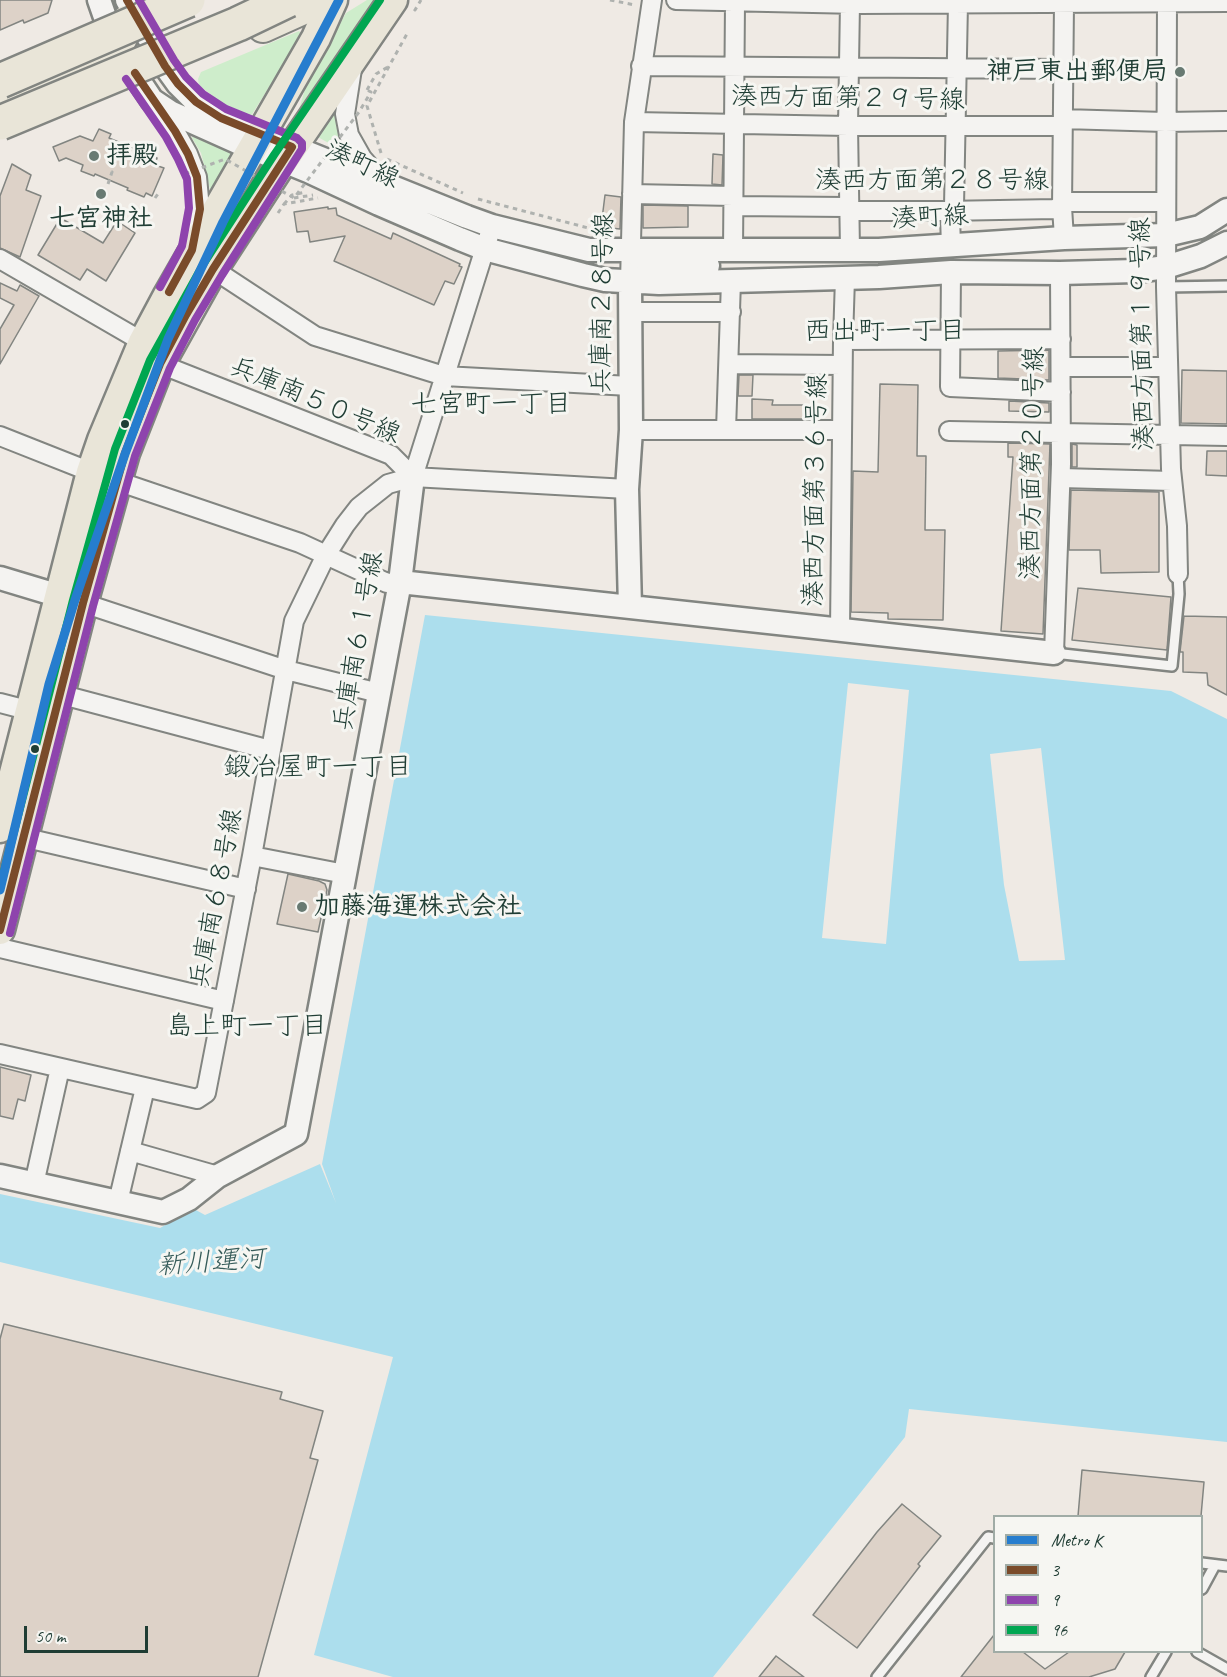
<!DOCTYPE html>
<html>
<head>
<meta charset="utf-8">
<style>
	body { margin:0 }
	#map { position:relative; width:1227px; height:1677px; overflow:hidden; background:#efeae4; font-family:Caveat,sans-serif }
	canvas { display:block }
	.legend { position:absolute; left:993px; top:1515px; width:210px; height:138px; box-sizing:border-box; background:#f6f6f2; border:2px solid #a0aca6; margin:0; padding:8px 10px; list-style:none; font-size:18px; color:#1f3d34 }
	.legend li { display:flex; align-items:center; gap:12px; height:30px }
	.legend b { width:30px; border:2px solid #a0aca6 }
	.scale { position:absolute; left:24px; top:1626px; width:124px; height:27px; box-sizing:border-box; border:3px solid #1f3d34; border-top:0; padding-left:8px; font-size:18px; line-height:21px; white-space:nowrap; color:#1f3d34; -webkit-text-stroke:4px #f6f6f2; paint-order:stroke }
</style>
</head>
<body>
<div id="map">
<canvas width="1227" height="1677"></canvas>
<ul class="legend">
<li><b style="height:8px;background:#267dce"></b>Metro K</li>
<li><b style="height:8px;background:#7a4b2a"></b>3</li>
<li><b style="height:8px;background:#8e44ad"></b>9</li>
<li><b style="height:8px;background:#00a651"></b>96</li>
</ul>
<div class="scale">50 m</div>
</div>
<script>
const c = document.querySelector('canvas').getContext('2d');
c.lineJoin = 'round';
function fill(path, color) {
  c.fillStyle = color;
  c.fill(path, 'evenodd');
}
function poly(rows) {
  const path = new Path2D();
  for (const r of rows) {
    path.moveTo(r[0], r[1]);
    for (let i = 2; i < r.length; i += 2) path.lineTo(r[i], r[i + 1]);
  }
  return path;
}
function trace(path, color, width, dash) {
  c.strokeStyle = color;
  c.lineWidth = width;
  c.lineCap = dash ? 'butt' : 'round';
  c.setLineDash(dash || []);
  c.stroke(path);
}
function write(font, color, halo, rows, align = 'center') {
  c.font = font + ' Caveat,"Klee One",sans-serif';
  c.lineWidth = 6;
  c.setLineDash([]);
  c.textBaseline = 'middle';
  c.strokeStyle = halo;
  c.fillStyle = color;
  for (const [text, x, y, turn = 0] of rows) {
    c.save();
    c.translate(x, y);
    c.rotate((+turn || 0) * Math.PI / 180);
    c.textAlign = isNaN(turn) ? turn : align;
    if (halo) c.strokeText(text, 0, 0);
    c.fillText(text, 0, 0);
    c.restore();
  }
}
fill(poly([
	[367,0,382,0,298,113,307,82,346,13],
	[299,31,302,34,251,116,220,102,199,85,198,79,201,72],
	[336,107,336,126,344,147,343,151,316,136],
	[194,131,238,151,211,193,201,153,192,138]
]), '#ceedcb');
fill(poly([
	[425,615,1171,691,1227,719,1227,1442,909,1409,905,1437,713,1677,393,1677,314,1655,393,1357,0,1262,0,1194,160,1228,194,1209,205,1215,320,1164,336,1203,322,1164],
	[848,683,909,690,886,944,822,938],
	[1041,748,1065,960,1019,961,1004,885,990,754]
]), '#acdeed');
const building = poly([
	[0,0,52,0,48,13,24,23,23,20,0,30,0,0],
	[99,129,111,134,109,138,157,158,155,165,164,168,152,196,146,193,144,197,127,190,128,188,95,174,94,176,81,171,83,165,66,158,59,161,53,147,80,136,93,141,99,129],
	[713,154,723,155,722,185,712,184,713,154],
	[12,164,31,175,26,190,41,196,20,257,0,248,0,196,12,164],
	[605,195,621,197,620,229,601,227,605,195],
	[643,205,688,206,688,227,643,228,643,205],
	[328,207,328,209,336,208,337,215,391,239,393,233,460,264,459,266,462,267,454,284,445,281,434,305,334,261,345,236,310,242,308,231,297,232,294,212,328,207],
	[64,220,103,243,117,221,135,233,106,281,87,269,80,280,38,255,58,222,62,224,64,220],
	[0,283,17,291,20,285,39,296,0,364,0,329,14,305,0,298,0,283],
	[1049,350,1049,380,998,378,998,351,1049,350],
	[1182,370,1227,371,1227,424,1181,423,1182,370],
	[739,375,753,375,752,396,738,396,739,375],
	[880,384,918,385,917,456,926,456,925,530,945,530,943,620,888,619,888,613,851,612,853,471,878,472,880,384],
	[752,399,773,400,772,405,811,405,811,419,752,419,752,399],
	[1009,401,1049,403,1049,412,1009,411,1009,401],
	[1008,443,1050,444,1043,634,1001,631,1013,457,1008,457,1008,443],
	[1072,444,1077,445,1077,467,1072,467,1072,444],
	[1207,451,1227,451,1227,476,1206,475,1207,451],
	[1071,490,1159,492,1159,572,1101,573,1100,550,1069,550,1071,490],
	[1078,588,1171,597,1167,650,1072,640,1078,588],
	[1184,616,1227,617,1227,695,1208,685,1207,673,1183,672,1183,652,1180,652,1184,616],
	[288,874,319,881,325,884,327,890,318,932,277,924,288,874],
	[0,1067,31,1075,25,1101,18,1099,13,1119,0,1116,0,1067],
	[4,1324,282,1392,280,1399,323,1411,310,1458,318,1460,258,1677,0,1677,0,1339,4,1324],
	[1082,1470,1204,1482,1201,1516,1078,1516,1082,1470],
	[902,1504,941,1536,918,1564,920,1566,857,1648,813,1615,877,1532,902,1504],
	[994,1635,994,1652,1023,1652,1045,1669,1069,1652,1125,1652,1115,1669,1089,1677,961,1677,994,1635],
	[776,1656,804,1677,759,1677,776,1656]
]);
fill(building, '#ddd2c8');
trace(building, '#828581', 1.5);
const service = poly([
	[1166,287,1227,286],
	[1054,653,1172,666,1179,594,1178,574],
	[1202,1563,1227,1566],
	[1202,1589,1215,1565],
	[1197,1652,1227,1669],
	[877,1677,988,1537,994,1538],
	[1151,1677,1166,1652]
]);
const minor = poly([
	[676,0,859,4,1227,2],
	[1167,0,1166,287,1171,469,1177,526,1178,574],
	[641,66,1065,69],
	[352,69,345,114,349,135,362,158,383,182],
	[156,106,175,131,188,154,197,177,200,209,195,237],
	[1063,119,1165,122,1227,121],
	[634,122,848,126,1062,126],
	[632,194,733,196],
	[734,206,845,207,854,211,944,211,1055,209,1068,202,1166,202],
	[1064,238,1062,207,1064,3],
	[951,246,950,216,954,206,958,3],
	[850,250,848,126,850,3],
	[733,251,735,2],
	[0,259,143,342],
	[213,269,315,336,444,376,630,386],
	[951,272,950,387,1061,392],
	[630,282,634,122,652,0],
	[631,312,731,312],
	[843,340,1061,339],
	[160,364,391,455,413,477],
	[729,364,842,365],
	[1061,367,1168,367],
	[631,430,842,430],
	[726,430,731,281],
	[949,431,1227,436],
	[0,436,91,472],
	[413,477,492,226],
	[1061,478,1172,481],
	[117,481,300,543,387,583,400,582],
	[83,603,286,670,379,693],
	[840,630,843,340,845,278],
	[1054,653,1061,464,1060,273],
	[59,694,270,750],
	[0,703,31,711],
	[22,837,246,889],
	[252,856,345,874],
	[0,948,224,1001],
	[0,1054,197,1099,206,1093,252,856,294,621,326,555,345,525,359,507,388,484,413,477,627,489],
	[130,1151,218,1176],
	[34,1184,60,1068],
	[118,1202,145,1088]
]);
const tertiary = poly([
	[99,0,107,23,138,79,152,100,170,112,237,142,308,171,379,204,460,239,485,249,583,275,605,280,659,283,879,277,951,272,1060,273,1136,271,1166,267,1201,256,1227,243],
	[127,0,165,66,178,84,196,102,221,118,467,217,492,226,589,250,879,250,1064,238,1166,235,1200,227,1227,210],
	[631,251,659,267,708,266],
	[0,578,73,600],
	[400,582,1054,653],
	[630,607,627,489,631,430,630,282,645,278],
	[0,1176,163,1212,189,1199,218,1176,296,1134,400,582,413,477]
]);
const primary = poly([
	[0,828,91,472,102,440,143,342,167,297,316,38,333,0],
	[0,930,83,603,117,481,125,453,160,364,213,269,283,161,393,0]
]);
const trunk = poly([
	[263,27,323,0]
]);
const motorway = poly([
	[32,88,89,63,106,52,118,42,128,22],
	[0,101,32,88,54,89]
]);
trace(service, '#828581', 14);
trace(minor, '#828581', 22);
trace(tertiary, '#828581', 27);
trace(primary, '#828581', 33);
trace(trunk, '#828581', 34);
trace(motorway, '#828581', 38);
trace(poly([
	[610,0,635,5],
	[414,9,415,10,421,0],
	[367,90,376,74,388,67],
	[381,153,367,106,408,32],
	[387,159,463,193],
	[108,184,112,172,109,171],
	[155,198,160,191],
	[294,198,313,195],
	[478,199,596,230],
	[284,204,292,195,306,192],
	[278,213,284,204,318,198]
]), '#afb2af', 3, [4.5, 4.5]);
trace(service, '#f4f3f1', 9);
trace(minor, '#f4f3f1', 18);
trace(tertiary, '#f4f3f1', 22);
trace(primary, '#e9e5d8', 28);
trace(trunk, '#e9e5d8', 30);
trace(motorway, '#e9e5d8', 33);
const motorwayBridge = poly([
	[0,81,188,0],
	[0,123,238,24,288,0]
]);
trace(motorwayBridge, '#828581', 38, []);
trace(poly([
	[185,174,225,159,294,198,359,112,371,92,367,90]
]), '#afb2af', 3, [4.5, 4.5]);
trace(motorwayBridge, '#e9e5d8', 33);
trace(poly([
	[135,73,175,131,188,154,197,177,200,209,192,250,169,292],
	[0,930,83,603,125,453,160,364,186,315,213,269,292,147,221,118,196,102,178,84,165,66,127,0]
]), '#7a4b2a', 8);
trace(poly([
	[126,79,166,137,178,159,187,179,189,208,182,246,160,287],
	[10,933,93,606,135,456,170,368,195,320,222,275,302,149,302,143,297,138,226,109,203,94,186,77,174,60,139,0]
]), '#8e44ad', 8);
trace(poly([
	[0,887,73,600,107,478,115,449,150,360,204,263,274,155,380,0]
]), '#00a651', 8);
trace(poly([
	[0,890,49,684,75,600,125,454,168,339,223,222,339,0]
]), '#267dce', 9);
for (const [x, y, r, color] of [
	[1180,72,6,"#687a72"],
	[94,156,6,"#687a72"],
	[101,194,6,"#687a72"],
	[125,424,5,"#1f3d34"],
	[35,749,5,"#1f3d34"],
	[302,907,6,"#687a72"]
]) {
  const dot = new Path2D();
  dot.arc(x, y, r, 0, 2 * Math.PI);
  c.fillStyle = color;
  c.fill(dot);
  trace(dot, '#f6f6f2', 2);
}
write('bold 26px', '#1f3d34', '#f6f6f2', [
	["神戸東出郵便局",1168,72,"right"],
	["拝殿",106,156],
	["七宮神社",101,219,"center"],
	["加藤海運株式会社",314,907]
], 'left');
write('26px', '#1f3d34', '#f6f6f2', [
	["湊西方面第２９号線",848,99,1],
	["湊町線",362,165,25],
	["湊西方面第２８号線",932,181],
	["湊町線",930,218,-3],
	["兵庫南２８号線",603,303,-89],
	["湊西方面第１９号線",1143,334,-91],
	["兵庫南５０号線",315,401,23],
	["湊西方面第２０号線",1033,463,-89],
	["湊西方面第３６号線",816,490,-89],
	["兵庫南６１号線",359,641,-80],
	["兵庫南６８号線",217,898,-79]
]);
write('27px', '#1f3d34', '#f6f6f2', [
	["西出町一丁目",885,332],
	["七宮町一丁目",491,405],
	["鍛冶屋町一丁目",318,768],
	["島上町一丁目",247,1027]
]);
write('italic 27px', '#365c5a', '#f6f6f2', [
	["新川運河",211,1263,-4]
]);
</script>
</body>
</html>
